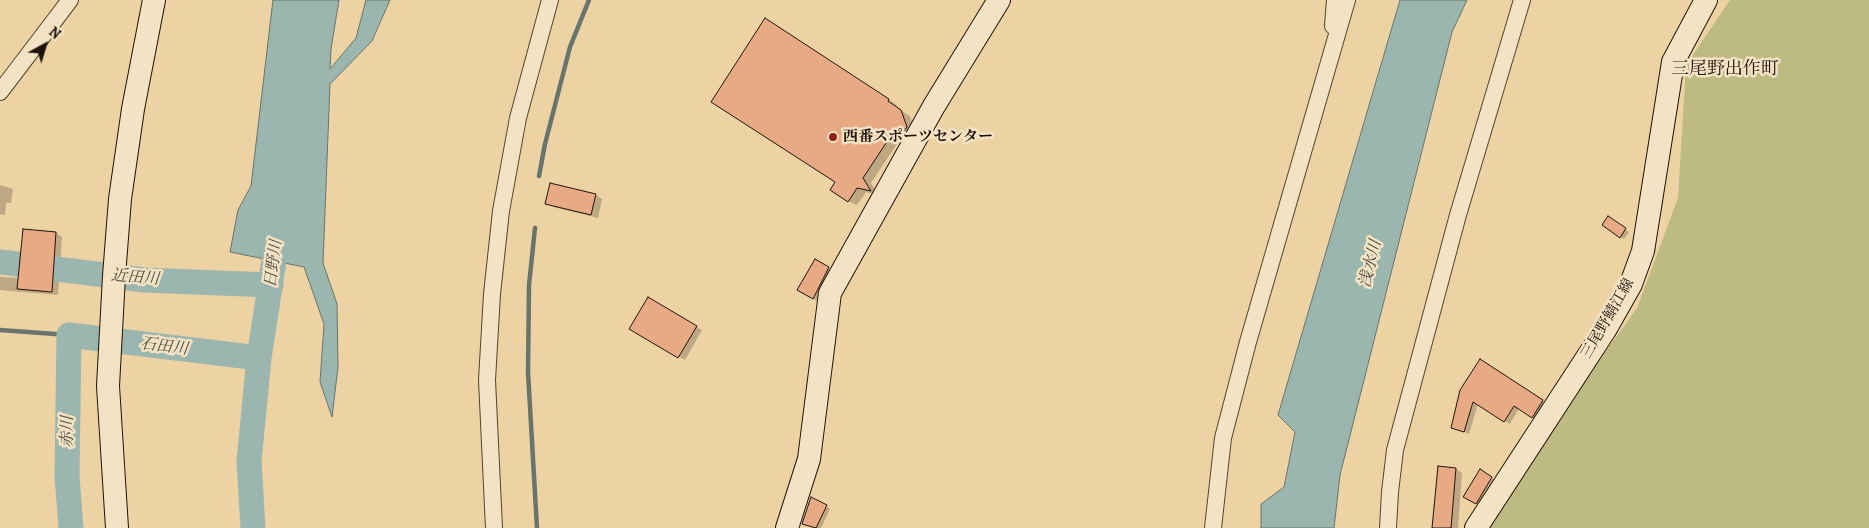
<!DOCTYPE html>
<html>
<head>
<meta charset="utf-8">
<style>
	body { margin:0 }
	#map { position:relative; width:1869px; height:528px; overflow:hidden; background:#edd2a4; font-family:Alegreya,serif }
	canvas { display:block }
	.north { position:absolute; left:20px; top:20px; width:50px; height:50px; -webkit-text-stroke:4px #f3e2c4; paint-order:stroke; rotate:39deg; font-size:14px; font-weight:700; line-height:20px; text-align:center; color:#1f140a }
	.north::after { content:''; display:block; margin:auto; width:18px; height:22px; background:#1f140a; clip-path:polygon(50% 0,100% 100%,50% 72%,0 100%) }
</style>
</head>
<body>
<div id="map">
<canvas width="1869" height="528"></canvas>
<div class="north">N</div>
</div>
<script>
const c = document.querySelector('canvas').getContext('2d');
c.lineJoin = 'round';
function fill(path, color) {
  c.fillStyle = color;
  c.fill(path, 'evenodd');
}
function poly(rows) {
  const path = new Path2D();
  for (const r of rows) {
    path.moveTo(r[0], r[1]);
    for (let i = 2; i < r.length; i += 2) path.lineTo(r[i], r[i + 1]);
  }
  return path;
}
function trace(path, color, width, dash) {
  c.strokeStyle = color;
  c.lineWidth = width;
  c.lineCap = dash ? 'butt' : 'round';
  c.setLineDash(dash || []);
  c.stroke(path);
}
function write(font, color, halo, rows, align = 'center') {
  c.font = font + ' Alegreya,"Noto Serif JP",serif';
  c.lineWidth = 5;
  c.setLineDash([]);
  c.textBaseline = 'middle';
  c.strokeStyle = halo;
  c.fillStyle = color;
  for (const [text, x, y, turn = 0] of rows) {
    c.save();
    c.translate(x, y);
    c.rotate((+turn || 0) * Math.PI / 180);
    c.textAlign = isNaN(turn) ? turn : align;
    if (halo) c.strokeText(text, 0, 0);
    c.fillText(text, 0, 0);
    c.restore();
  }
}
fill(poly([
	[1730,0,1869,0,1869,528,1479,528,1637,308,1678,198,1686,65]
]), '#bdba82');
const water = poly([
	[273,0,339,0,331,49,330,69,356,38,366,0,390,0,372,41,330,84,323,263,337,304,338,367,332,417,320,382,324,324,304,267,230,252,238,210,251,186,273,0],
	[1400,0,1467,0,1452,32,1340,475,1334,528,1261,528,1261,504,1284,487,1295,432,1278,415,1400,0]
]);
fill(water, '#9bb6ae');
trace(water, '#69756c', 1);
fill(poly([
	[774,25,897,105,895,107,910,116,915,132,908,142,901,138,871,183,878,195,866,192,857,205,848,201,837,182],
	[0,185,13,189,11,203,6,203,5,215,0,214],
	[596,195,602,199,598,218,553,207,547,203],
	[1612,220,1629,232,1624,239,1620,236],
	[24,230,56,233,62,237,58,295,0,290,0,277,19,278],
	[815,260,833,271,817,301,798,289],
	[648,299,702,330,685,360,631,329],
	[1480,361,1548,404,1537,420,1519,408,1510,424,1478,404,1469,434,1452,427],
	[1456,469,1462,473,1458,528,1433,528],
	[1480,471,1495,480,1480,505,1465,496],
	[826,506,830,509,821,528,813,528,804,523]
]), '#0003');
trace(poly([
	[539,176,545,144,570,47,589,0],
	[535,228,529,285,528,372,537,528],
	[0,330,69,335]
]), '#69756c', 4.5);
trace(poly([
	[0,262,144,280,271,285],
	[71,528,67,476,69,335,259,358],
	[253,528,249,461,259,358,279,228]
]), '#9bb6ae', 25);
const building = poly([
	[765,18,889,99,888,101,901,110,907,127,899,138,892,134,863,178,871,191,857,188,848,202,830,190,835,182,711,102,765,18],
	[550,183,596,194,591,215,545,204,550,183],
	[1608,216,1626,228,1620,238,1602,225,1608,216],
	[23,229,56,232,52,292,17,289,23,229],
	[815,259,829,267,813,299,797,290,815,259],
	[648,297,697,326,678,358,629,329,648,297],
	[1480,359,1543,400,1532,418,1514,406,1504,422,1473,402,1464,432,1451,428,1460,390,1480,359],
	[1438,466,1456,468,1451,528,1432,528,1438,466],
	[1480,469,1492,477,1476,504,1463,497,1480,469],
	[811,497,827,505,816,528,802,524,811,497]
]);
fill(building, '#e7aa85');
trace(building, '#1f140a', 1);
const street = poly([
	[1333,26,1335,0],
	[0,92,70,0],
	[494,528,487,380,492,294,501,211,518,118,550,0],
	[1213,528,1223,438,1248,342,1347,0],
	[1388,528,1390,492,1395,450,1458,215,1522,0]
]);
const secondary = poly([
	[117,528,108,386,114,276,120,199,133,109,154,0],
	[787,528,809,459,830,293,934,106,999,0],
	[1476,528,1605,330,1631,284,1643,251,1673,62,1706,0]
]);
trace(street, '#524430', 18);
trace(secondary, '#1f140a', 24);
trace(street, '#f3e2c4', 16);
trace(secondary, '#f3e2c4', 22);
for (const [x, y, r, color] of [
	[833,137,5,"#8f2418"]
]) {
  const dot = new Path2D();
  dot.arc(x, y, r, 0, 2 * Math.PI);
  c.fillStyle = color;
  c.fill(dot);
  trace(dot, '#f3e2c4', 2);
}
write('bold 15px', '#1f140a', '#f3e2c4', [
	["西番スポーツセンター",843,137]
], 'left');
write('15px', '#1f140a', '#f3e2c4', [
	["三尾野鯖江線",1608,319,-60]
]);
write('italic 16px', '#4a4d43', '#f3e2c4', [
	["日野川",274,264,-83],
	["浅水川",1371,264,-76],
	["近田川",135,278,5],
	["石田川",164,347,7],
	["赤川",68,432,-89]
]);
write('18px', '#1f140a', '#f3e2c4', [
	["三尾野出作町",1725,70]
]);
</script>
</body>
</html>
